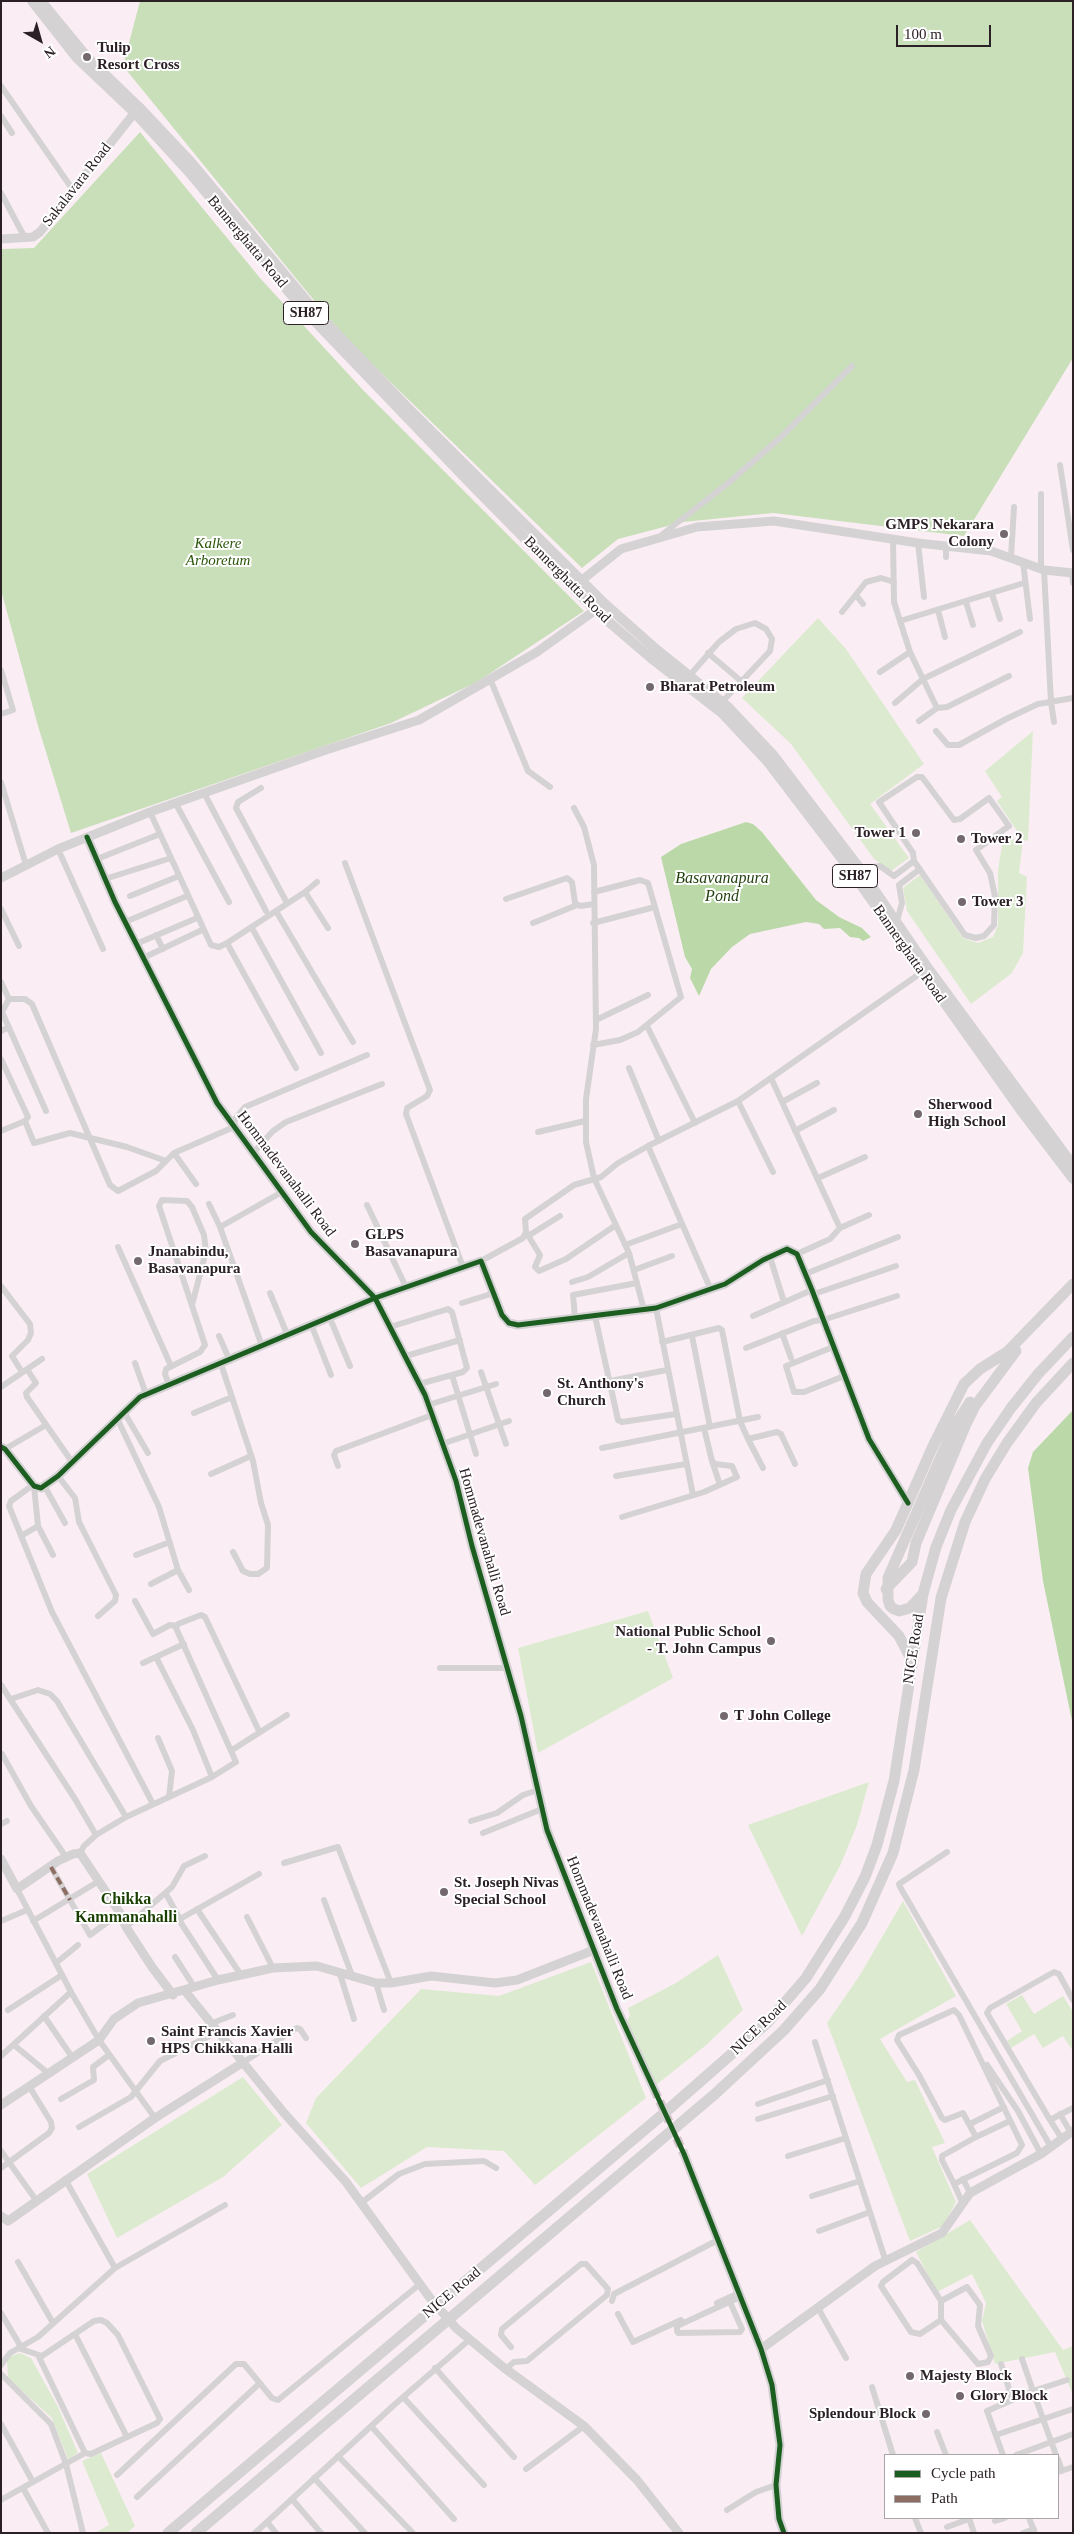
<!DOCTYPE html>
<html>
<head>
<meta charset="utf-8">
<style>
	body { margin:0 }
	#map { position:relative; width:1074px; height:2534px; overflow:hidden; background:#faeef4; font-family:"Times New Roman",serif }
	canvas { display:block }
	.frame { position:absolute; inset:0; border:2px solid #2b2026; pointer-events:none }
	.legend { position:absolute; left:884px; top:2454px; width:175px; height:65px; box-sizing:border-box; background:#fff; border:1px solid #aaa6a8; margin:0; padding:6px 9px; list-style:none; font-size:15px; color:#2b2026 }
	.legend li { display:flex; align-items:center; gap:10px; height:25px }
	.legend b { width:25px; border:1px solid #aaa6a8 }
	.north { position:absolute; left:15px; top:15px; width:50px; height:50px; -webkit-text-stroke:4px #fff; paint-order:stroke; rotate:142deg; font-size:14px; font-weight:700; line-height:20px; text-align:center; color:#2b2026 }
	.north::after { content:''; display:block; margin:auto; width:18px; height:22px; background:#2b2026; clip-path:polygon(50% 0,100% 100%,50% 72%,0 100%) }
	.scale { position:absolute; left:896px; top:25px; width:95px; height:22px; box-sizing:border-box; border:2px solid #2b2026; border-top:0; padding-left:6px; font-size:15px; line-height:18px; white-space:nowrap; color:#2b2026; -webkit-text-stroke:4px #fff; paint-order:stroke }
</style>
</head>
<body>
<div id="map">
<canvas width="1074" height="2534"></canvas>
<div class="frame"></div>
<ul class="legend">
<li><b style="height:6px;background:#1b5e20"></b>Cycle path</li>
<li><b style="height:6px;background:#8d6e63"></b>Path</li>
</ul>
<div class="north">N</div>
<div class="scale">100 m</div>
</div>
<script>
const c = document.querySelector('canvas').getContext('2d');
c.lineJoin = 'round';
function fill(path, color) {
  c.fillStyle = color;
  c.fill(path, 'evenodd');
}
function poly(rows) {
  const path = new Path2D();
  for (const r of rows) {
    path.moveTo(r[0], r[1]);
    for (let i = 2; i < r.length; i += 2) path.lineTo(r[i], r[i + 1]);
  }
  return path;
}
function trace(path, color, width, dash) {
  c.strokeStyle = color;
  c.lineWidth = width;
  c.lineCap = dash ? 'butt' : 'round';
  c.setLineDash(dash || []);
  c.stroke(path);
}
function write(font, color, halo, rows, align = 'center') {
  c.font = font + ' "Times New Roman",serif';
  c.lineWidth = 4;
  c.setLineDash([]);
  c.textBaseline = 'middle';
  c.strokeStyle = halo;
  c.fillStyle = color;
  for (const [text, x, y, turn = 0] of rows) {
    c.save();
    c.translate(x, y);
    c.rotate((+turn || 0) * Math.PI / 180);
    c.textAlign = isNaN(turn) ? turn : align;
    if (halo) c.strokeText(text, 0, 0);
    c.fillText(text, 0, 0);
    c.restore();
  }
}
fill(poly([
	[818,618,846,649,924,764,870,804,909,858,891,871,874,859,791,744,742,698],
	[1033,731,1028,841,1023,840,1019,873,1027,877,1023,953,1012,973,971,1004,907,911,903,888,920,875,963,938,978,943,993,937,998,925,998,871,1003,838,1023,840,997,801,1002,797,985,771],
	[648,1611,673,1678,538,1753,518,1648],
	[869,1782,857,1825,840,1866,802,1936,748,1825],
	[903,1901,956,1996,880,2039,907,2082,915,2080,945,2143,932,2147,956,2202,943,2226,910,2241,827,2023,860,1975],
	[718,1955,743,2010,705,2046,656,2085,626,2023,630,2015,628,2008,676,1983],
	[591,1962,646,2098,535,2185,504,2151,427,2147,361,2188,306,2123,316,2098,421,1989,499,1996],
	[1022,1995,1034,2014,1063,1996,1073,2012,1073,2051,1063,2036,1043,2048,1034,2034,1011,2048,1007,2041,1022,2031,1006,2004],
	[243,2077,282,2125,223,2177,117,2238,87,2174],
	[970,2220,1063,2350,1073,2346,1073,2395,1055,2352,995,2364,982,2321,986,2303,972,2274,937,2292,916,2252],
	[20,2353,31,2358,58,2407,78,2453,68,2459,52,2418,8,2378,7,2361,11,2356],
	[101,2453,135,2526,127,2533,95,2533,109,2525,82,2461]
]), '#dcebcf');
fill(poly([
	[140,1,1073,1,1073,358,964,536,773,513,683,522,618,539,582,568,343,336,123,66],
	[140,132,260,278,363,390,584,611,477,682,391,723,71,833,38,726,1,590,1,249,34,248]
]), '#c9dfb9');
fill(poly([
	[746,822,753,824,762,832,816,900,839,917,862,928,871,937,863,941,859,938,850,937,840,928,824,929,819,924,806,922,750,934,732,947,711,969,699,996,690,978,692,969,685,957,661,857,681,844],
	[1073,1410,1073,1726,1043,1581,1028,1468,1033,1452]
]), '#bbd9a8');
trace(poly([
	[654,2089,684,2154]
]), '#d1c5cb', 9, [9, 4.5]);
trace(poly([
	[1,86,73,190],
	[1,116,12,133],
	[1,193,25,238],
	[1060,465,1073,550],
	[659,537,727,484,779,439,852,366],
	[893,539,894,602,910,652,937,708,947,707,1009,676],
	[918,543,924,597],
	[946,557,946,546],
	[1011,557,1014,507],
	[1023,562,1030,619],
	[1041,569,1041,494],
	[1044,570,1051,702,1054,722],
	[1072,573,1073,583],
	[992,594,1000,619],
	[856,595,863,604],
	[966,602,973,625],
	[938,610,945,637],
	[842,612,866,582,881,578,894,582],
	[900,621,1024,583],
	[708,653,741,681],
	[1,670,13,710,1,714],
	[880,672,910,652],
	[690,675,719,642,736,629,755,623,766,629,772,639,770,651,722,702],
	[491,681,528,771,550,787],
	[895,703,923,679,1020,632],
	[919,721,937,708],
	[936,731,948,745,959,745,1006,719,1038,704,1073,698],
	[917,777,922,777,954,820,960,819,989,798,1009,826,976,850,990,873,995,896,994,925,984,936,976,938,965,935,914,861,913,853,879,802,917,777],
	[1,782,26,865],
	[261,788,238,802,236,808,287,903],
	[204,793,266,911],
	[176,804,229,902],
	[574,808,584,827,594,865,596,1029,586,1099,586,1142,594,1178,629,1253,644,1310],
	[150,812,211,945,219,947,227,943,305,892,328,928],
	[58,849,103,949],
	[97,859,160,834],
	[345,863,430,1090,427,1096,407,1108,406,1114,463,1267],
	[860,869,880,866,894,876,914,861],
	[105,879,171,858],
	[305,892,317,882],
	[130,896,179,876],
	[506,899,567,878,572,882,575,903,580,906,594,904],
	[1,909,19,946],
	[276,911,353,1042],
	[897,921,902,903,899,885,920,869],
	[125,922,187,896],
	[533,923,577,905],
	[593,923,655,907],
	[252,928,321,1053],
	[156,935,163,949],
	[227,943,296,1068],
	[136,944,197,918],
	[143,958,202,930],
	[1,982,9,999],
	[9,999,25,999,32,1004,110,1185,118,1191,156,1171,174,1153,234,1127,235,1119,245,1107,367,1055],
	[9,999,2,1012,46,1111],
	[596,1020,648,995],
	[647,1026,695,1123],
	[1,1031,9,1027],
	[593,1045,620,1040,638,1032,681,997,648,883,640,880,594,892],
	[1,1059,28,1117,25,1121,1,1131],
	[629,1068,659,1141],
	[771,1078,840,1228],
	[738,1101,773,1172],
	[782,1102,817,1083],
	[25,1121,34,1143,70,1133,127,1147,166,1161],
	[795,1131,834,1110],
	[538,1132,585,1121],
	[174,1153,196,1184],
	[253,1153,273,1131,286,1122,382,1084],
	[818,1178,865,1157],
	[209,1204,220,1227],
	[367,1205,406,1287],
	[526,1232,540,1255,535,1267,539,1271,566,1259,616,1225],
	[528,1236,560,1216],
	[625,1245,682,1224],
	[118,1247,171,1366],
	[797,1254,830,1239,840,1228,869,1215],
	[770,1257,784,1302],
	[481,1261,523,1238,526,1232,525,1219,574,1185,601,1177,618,1163,648,1146],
	[634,1270,672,1256],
	[805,1274,898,1237],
	[572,1282,588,1277,629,1253],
	[1,1286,30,1324,31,1333,28,1340,12,1356,22,1372],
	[711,1290,648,1146,738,1101,925,970],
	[270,1293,287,1334],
	[814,1294,896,1266],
	[462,1303,494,1293],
	[656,1308,693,1495],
	[329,1316,350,1366],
	[595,1316,618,1420,622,1422,676,1414],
	[753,1316,812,1290],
	[575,1318,573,1295,637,1283],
	[311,1324,331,1375],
	[390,1327,448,1309,452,1312,467,1368,463,1372,419,1384],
	[782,1333,791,1358],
	[219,1336,230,1361],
	[692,1336,710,1427],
	[662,1342,719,1328,722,1330,740,1421,748,1439,777,1432,781,1434,795,1464],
	[262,1346,220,1227,282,1192],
	[833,1347,786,1366,794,1392,804,1392,844,1376],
	[746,1348,814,1321,823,1320,897,1296],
	[406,1356,460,1340],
	[135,1363,146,1394],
	[221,1364,253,1461,261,1503,268,1525,267,1568,258,1574,250,1574,243,1571,233,1552],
	[27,1369,36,1383,26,1393,27,1397,72,1462],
	[481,1372,506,1444],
	[452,1375,476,1454],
	[610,1381,667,1370],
	[169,1385,165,1374,166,1369,200,1352,205,1345,159,1206,162,1200,187,1201,192,1207,204,1235,206,1251,192,1305],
	[1,1387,42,1359],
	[428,1405,496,1384],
	[124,1412,148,1453],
	[194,1413,232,1397],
	[117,1418,159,1507,178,1570,189,1590],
	[748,1439,763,1468],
	[442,1444,509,1421],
	[602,1448,758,1417],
	[5,1449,46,1425],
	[712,1461,720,1485],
	[338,1466,334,1455,336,1451,432,1415],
	[211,1474,251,1456],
	[58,1476,75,1498,79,1522,116,1595,115,1601,98,1616],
	[616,1476,686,1464],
	[33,1485,11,1501,9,1506,52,1612,153,1804],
	[34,1486,38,1526,53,1555],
	[45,1487,65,1523],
	[622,1517,704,1492,737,1477,732,1466,715,1464,712,1461,704,1428],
	[21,1536,38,1526],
	[136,1555,170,1542],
	[151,1584,178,1570],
	[135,1601,153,1634,170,1625,177,1626],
	[156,1657,193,1730,212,1777],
	[143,1663,184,1644],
	[440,1668,507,1668],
	[1,1685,75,1799,96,1835],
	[11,1699,38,1690,50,1694,57,1701,126,1817],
	[158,1738,172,1771,169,1797],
	[232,1750,287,1715],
	[2,1754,31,1806,66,1857],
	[471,1821,497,1813,523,1795,538,1790],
	[1,1824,7,1821],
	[483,1833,542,1809],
	[947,1852,899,1884,900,1887,1051,2147],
	[80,1853,84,1846,96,1835,126,1817,212,1777,236,1762,176,1628,178,1624,201,1615,205,1617,259,1731],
	[284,1863,338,1847,391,1983],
	[51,1867,90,1935,120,1913],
	[166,1894,180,1919],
	[324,1900,353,1978],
	[197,1909,241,1975],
	[247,1917,273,1968],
	[1,1921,27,1910],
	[33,1921,99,1881],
	[126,1927,172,1887,184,1866,205,1856],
	[175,1957,195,1988],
	[56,1963,78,1945],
	[340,1974,354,2019],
	[218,1980,181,1923,180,1919,259,1874],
	[376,1983,384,2010],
	[71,1992,99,2040,155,2118],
	[1073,2000,1059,1974,1054,1972,990,2008,987,2013,1050,2120,1073,2108],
	[8,2010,62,1975],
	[44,2016,72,2057],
	[210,2024,233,2015],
	[815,2042,886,2262],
	[14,2045,48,2073],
	[1,2056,71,1992,17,1889],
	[242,2063,297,2028,300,2029,306,2038],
	[987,2065,1018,2111,1041,2154],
	[61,2099,94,2080,93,2067,109,2055],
	[758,2104,828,2080],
	[1060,2114,1071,2133],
	[758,2119,833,2096],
	[1050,2120,1062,2139],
	[970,2124,1004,2107],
	[79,2127,131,2097,160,2061,217,2032],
	[976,2137,1010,2121],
	[1,2151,36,2200],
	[788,2156,846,2138],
	[1,2168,49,2133,52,2128,51,2122,29,2086],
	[963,2179,970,2193],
	[954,2184,1017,2153,1022,2145,959,2015,954,2010,899,2035,897,2040,919,2075,942,2118,945,2120,963,2113,976,2137,942,2156,942,2160,954,2184,962,2202],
	[812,2196,860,2181],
	[361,2203,399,2174,425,2164,484,2161,496,2168],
	[819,2231,870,2212],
	[912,2260,917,2263,941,2301,967,2287,980,2305,978,2326,991,2356,988,2362,978,2364,941,2320,920,2334,911,2332,881,2286,883,2282,912,2260],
	[18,2262,53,2323],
	[115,2268,225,2205],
	[612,2301,614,2294,718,2240],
	[730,2302,742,2329,740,2332,678,2333,677,2331,677,2326,740,2297],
	[717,2303,739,2293],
	[818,2308,846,2358],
	[1,2313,21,2347],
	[618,2314,633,2342,681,2320],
	[941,2320,941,2301],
	[75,2334,127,2437],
	[39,2357,85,2453],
	[1022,2359,1033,2391,1067,2380],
	[1001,2364,1012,2398],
	[1,2365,10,2353,38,2337,115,2268,65,2179],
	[435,2368,514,2457],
	[506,2369,514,2362,527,2361,607,2295,608,2289,586,2264,581,2264,502,2329,501,2335,511,2347],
	[1,2374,51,2424,66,2464,83,2533],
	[872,2387,893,2455],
	[403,2397,484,2485],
	[1,2424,33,2482],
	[371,2426,454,2519],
	[937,2432,946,2455],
	[996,2435,1073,2409],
	[1003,2455,987,2411,1033,2391,1056,2455],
	[1016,2455,1073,2434],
	[338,2456,413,2533],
	[1058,2459,1062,2471],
	[526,2469,584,2426],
	[1058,2472,1073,2467],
	[117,2475,236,2364,244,2364,272,2398,278,2400,420,2284],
	[314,2478,365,2533],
	[23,2488,48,2533],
	[137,2497,260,2383],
	[292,2499,321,2533],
	[1,2500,85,2453,91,2454,157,2423,160,2419,118,2335,107,2323,101,2320,94,2321,42,2356,18,2348],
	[727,2510,756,2492,776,2485],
	[915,2518,921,2533],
	[969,2518,974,2533],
	[1029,2518,1035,2533],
	[995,2521,1005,2518],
	[267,2522,276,2533],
	[947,2527,969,2519],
	[255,2533,394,2405,469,2340],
	[1023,2533,1034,2529]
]), '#d5d2d4', 6);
trace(poly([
	[1,239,33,237,40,232,139,107],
	[577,584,621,549,697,527,774,521,918,543,991,551,1044,570,1073,573],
	[87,837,115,902,217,1103,311,1232,375,1298,425,1395,456,1481,472,1546,521,1716,547,1830,617,2009,654,2089],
	[1,878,58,849,150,812,323,751,419,720,537,652,601,606],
	[1,1447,5,1449,34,1486,41,1488,58,1476,140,1397,375,1298,481,1261,502,1315,509,1323,518,1325,656,1308,725,1284,763,1260,787,1249,797,1254,812,1290,869,1439,908,1503],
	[1,1859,17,1889,58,1861,73,1854,80,1853,120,1913,126,1927,152,1967,173,1995],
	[185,1991,284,2113,346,2182,430,2298,456,2328,503,2367,584,2426,637,2480,679,2533],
	[1,2105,99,2040,114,2019,138,2003,218,1980,273,1968,317,1966,376,1983,391,1983,431,1976,495,1983,517,1980,594,1950],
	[684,2154,761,2349,772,2385,780,2445,776,2485,779,2519,784,2533],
	[1,2216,8,2221,11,2219,155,2118,242,2063],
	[761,2349,875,2266,942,2233,970,2193,1041,2154,1073,2131]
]), '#d5d2d4', 9);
trace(poly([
	[32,1,76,57,134,112,189,172,304,310,469,482,596,611,651,658,722,713,767,761,851,871,1022,1112,1073,1179],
	[41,1,87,57,139,107,190,161,315,311,407,407,605,604,657,650,728,707,774,756,858,866,928,968,1073,1165]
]), '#d5d2d4', 10);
trace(poly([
	[886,1589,912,1562,916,1543,966,1424,975,1406,1016,1351],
	[922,1595,910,1608,899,1611,894,1609,890,1606,888,1599,888,1578,954,1427,970,1402],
	[912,1661,899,1636,867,1602,863,1593,866,1574,896,1530,933,1446,964,1384,980,1369,1007,1352,1073,1284],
	[168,2533,662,2115,768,2022,806,1978,845,1916,865,1877,877,1845,894,1781,923,1594,936,1547,951,1510,987,1443,1011,1408,1038,1374,1073,1337],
	[196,2533,715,2094,784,2030,820,1989,862,1923,893,1853,914,1770,941,1598,965,1522,985,1479,1007,1443,1036,1403,1073,1363]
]), '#d5d2d4', 11);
trace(poly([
	[51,1867,70,1900]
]), '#8d6e63', 4, [8, 4]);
trace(poly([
	[87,837,115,902,217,1103,311,1232,375,1298,425,1395,456,1481,472,1546,521,1716,547,1830,617,2009,684,2154,761,2349,772,2385,780,2445,776,2485,779,2519,784,2533],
	[1,1447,5,1449,34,1486,41,1488,58,1476,140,1397,375,1298,481,1261,502,1315,509,1323,518,1325,656,1308,725,1284,763,1260,787,1249,797,1254,812,1290,869,1439,908,1503]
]), '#1b5e20', 5);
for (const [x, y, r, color] of [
	[87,57,5,"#73686e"],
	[1004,534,5,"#73686e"],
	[650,687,5,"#73686e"],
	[916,833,5,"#73686e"],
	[961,839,5,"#73686e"],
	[962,902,5,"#73686e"],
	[918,1114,5,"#73686e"],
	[355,1244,5,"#73686e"],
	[138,1261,5,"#73686e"],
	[547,1393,5,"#73686e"],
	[771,1641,5,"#73686e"],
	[724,1716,5,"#73686e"],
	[444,1892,5,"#73686e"],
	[151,2041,5,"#73686e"],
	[910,2376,5,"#73686e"],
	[960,2396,5,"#73686e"],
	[926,2414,5,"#73686e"]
]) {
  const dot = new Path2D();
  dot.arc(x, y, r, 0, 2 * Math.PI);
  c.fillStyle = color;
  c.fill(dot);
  trace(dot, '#fff', 2);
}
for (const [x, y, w] of [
	[306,313,45],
	[855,876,45]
]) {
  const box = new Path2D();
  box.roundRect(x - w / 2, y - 11.5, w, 23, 4);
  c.fillStyle = '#fff';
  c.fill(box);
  trace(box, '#2b2026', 1);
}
write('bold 14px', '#2b2026', null, [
	["SH87",306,313],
	["SH87",855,876]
]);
write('bold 15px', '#2b2026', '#fff', [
	["Tulip",97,48],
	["Resort Cross",97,65],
	["GMPS Nekarara",994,525,"right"],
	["Colony",994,542,"right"],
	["Bharat Petroleum",660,687],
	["Tower 1",906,833,"right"],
	["Tower 2",971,839],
	["Tower 3",972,902],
	["Sherwood",928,1105],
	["High School",928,1122],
	["GLPS",365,1235],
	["Basavanapura",365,1252],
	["Jnanabindu,",148,1252],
	["Basavanapura",148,1269],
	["St. Anthony's",557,1384],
	["Church",557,1401],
	["National Public School",761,1632,"right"],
	["- T. John Campus",761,1649,"right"],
	["T John College",734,1716],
	["St. Joseph Nivas",454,1883],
	["Special School",454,1900],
	["Saint Francis Xavier",161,2032],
	["HPS Chikkana Halli",161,2049],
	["Majesty Block",920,2376],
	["Glory Block",970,2396],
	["Splendour Block",916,2414,"right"]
], 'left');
write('15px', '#2b2026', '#fff', [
	["Sakalavara Road",77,185,-52],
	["Bannerghatta Road",247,242,50],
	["Bannerghatta Road",567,580,45],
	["Bannerghatta Road",909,954,55],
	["Hommadevanahalli Road",286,1174,53],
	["Hommadevanahalli Road",484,1542,74],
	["NICE Road",914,1649,-81],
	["Hommadevanahalli Road",599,1928,68],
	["NICE Road",759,2028,-44],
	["NICE Road",452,2293,-40]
]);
write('italic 15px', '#295508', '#fff', [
	["Kalkere",218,544],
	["Arboretum",218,561]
]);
write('italic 16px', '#1f3e0b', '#fff', [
	["Basavanapura",722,879],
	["Pond",722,897]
]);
write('bold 16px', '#1a3f00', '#fff', [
	["Chikka",126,1900],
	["Kammanahalli",126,1918]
]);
</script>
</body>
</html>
